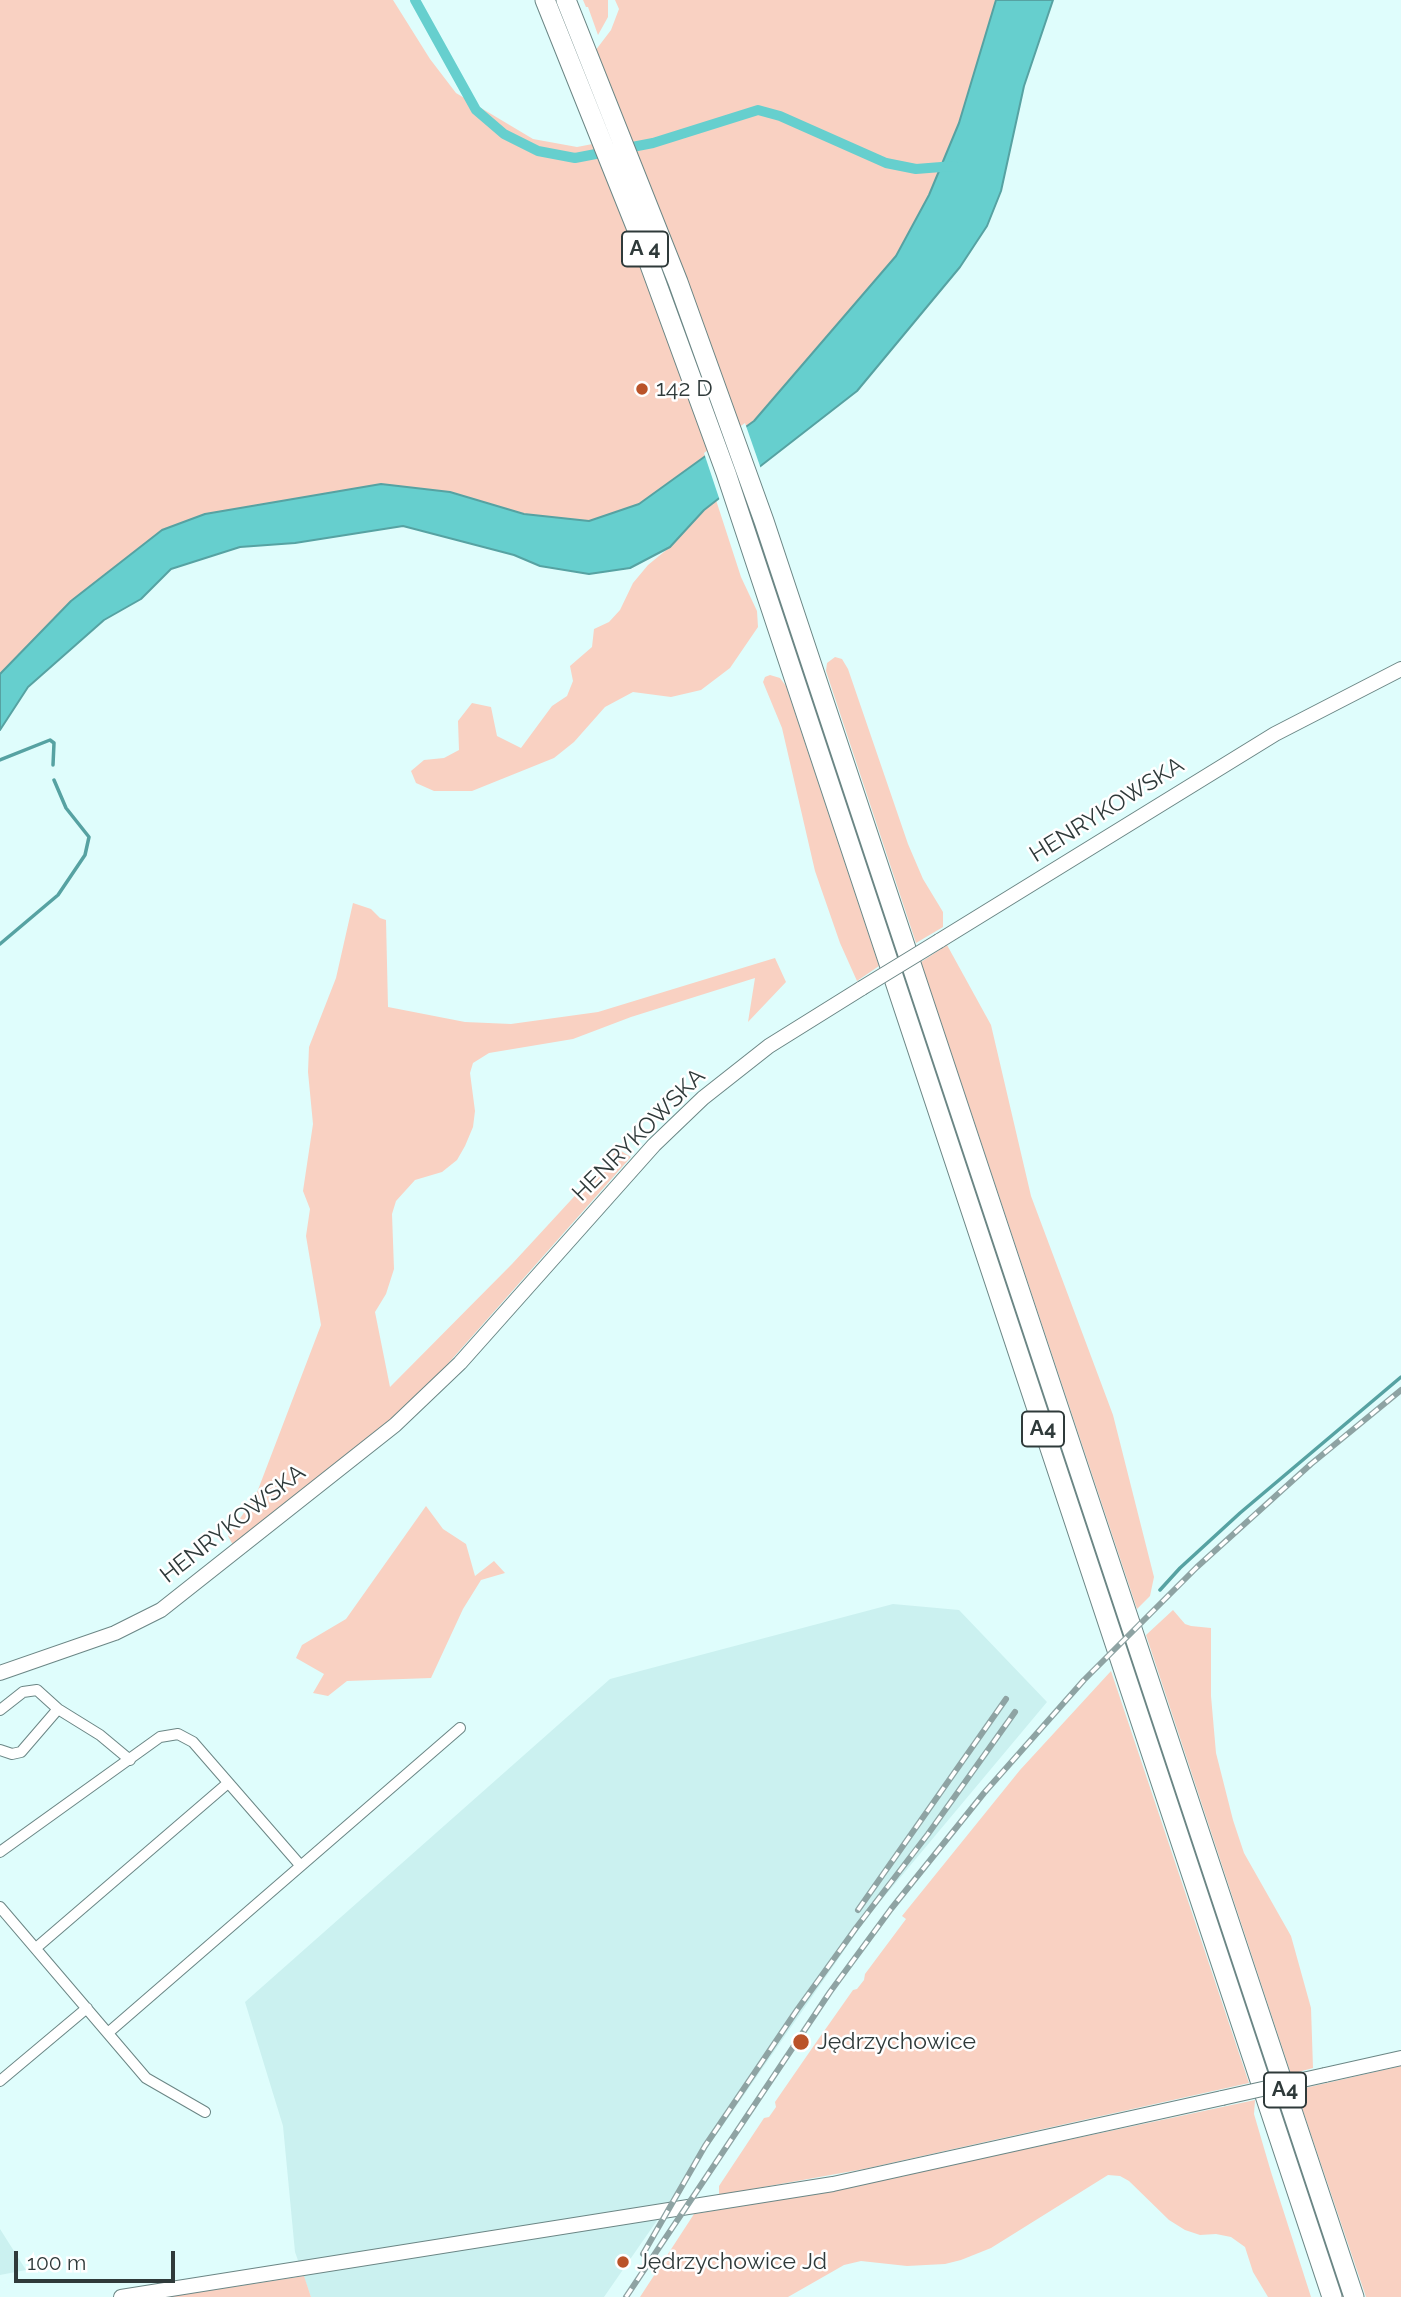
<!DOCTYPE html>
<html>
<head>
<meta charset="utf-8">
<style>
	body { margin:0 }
	#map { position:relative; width:1401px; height:2297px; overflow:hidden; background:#dffdfc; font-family:Raleway,sans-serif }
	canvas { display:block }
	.scale { position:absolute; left:14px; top:2251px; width:161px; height:32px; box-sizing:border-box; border:4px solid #2f3a3a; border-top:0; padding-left:9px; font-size:21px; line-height:24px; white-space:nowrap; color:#2f3a3a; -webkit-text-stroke:5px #fff; paint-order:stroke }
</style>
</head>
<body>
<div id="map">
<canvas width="1401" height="2297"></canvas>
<div class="scale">100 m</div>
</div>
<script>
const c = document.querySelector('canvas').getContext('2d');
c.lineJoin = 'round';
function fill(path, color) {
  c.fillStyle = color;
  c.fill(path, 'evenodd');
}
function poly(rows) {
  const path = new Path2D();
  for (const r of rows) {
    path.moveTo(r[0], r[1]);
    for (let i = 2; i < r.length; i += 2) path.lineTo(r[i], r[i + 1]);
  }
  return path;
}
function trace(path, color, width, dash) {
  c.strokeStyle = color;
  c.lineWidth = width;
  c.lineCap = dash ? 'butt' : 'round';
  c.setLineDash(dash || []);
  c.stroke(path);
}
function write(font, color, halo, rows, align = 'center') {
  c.font = font + ' Raleway,sans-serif';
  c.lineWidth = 5;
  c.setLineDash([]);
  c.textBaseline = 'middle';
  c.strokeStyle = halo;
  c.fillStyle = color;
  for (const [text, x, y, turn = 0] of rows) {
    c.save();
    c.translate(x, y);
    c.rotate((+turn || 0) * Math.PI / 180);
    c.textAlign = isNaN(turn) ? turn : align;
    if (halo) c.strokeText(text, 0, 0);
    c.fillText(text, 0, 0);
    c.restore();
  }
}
fill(poly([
	[893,1604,959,1610,1047,1702,868,1916,604,2297,311,2297,295,2252,283,2126,245,2002,610,1679],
	[0,2229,26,2270,0,2275]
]), '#cbf1f0');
fill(poly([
	[0,0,393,0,430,59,456,93,533,139,577,147,603,142,717,448,639,504,589,521,524,514,450,492,205,514,0,674],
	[583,0,608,0,608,17,598,35,588,7,586,7],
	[615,0,996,0,959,123,929,195,896,256,754,421,735,435,592,55,611,30,619,9],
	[716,500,741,577,757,611,758,627,730,668,701,690,671,697,633,692,605,707,574,742,554,758,472,791,434,791,416,783,411,771,424,760,444,758,459,750,458,721,472,703,491,707,497,736,521,748,552,706,567,696,573,681,570,666,592,647,594,629,609,622,620,610,633,583,648,565,670,547,704,510],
	[767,553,1346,2297,1339,2297,762,557],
	[835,657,842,659,848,669,908,844,923,879,943,912,943,927,916,943,826,671,827,663],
	[770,675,780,678,786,686,879,966,857,981,840,943,815,871,782,728,763,682,765,677],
	[353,903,371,909,380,918,386,920,388,1007,465,1022,511,1024,598,1012,775,958,786,982,748,1022,755,978,631,1017,573,1039,489,1053,473,1063,470,1073,475,1111,473,1127,465,1146,457,1160,442,1172,415,1180,396,1201,392,1214,394,1269,386,1294,375,1312,390,1387,512,1264,618,1149,631,1157,429,1385,391,1422,234,1547,228,1536,256,1495,321,1325,306,1236,310,1209,303,1191,313,1124,308,1072,309,1047,336,978],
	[947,945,991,1025,1031,1196,1113,1415,1154,1577,1150,1596,1137,1609,921,962],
	[426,1506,443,1529,466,1544,475,1576,494,1561,505,1573,481,1580,463,1609,431,1678,347,1681,328,1696,313,1693,324,1674,296,1658,302,1645,346,1619],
	[1173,1610,1185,1624,1191,1626,1211,1628,1211,1696,1216,1753,1233,1820,1244,1853,1291,1936,1311,2008,1313,2068,1291,2074,1146,1635],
	[1111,1671,1249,2083,864,2169,719,2195,719,2186,764,2118,769,2117,776,2107,775,2102,815,2044,853,1990,857,1989,864,1980,865,1974,906,1919,902,1916,1020,1770],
	[1401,2066,1401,2297,1366,2297,1296,2090],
	[1255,2100,1254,2114,1271,2172,1311,2297,1268,2297,1253,2272,1245,2247,1231,2237,1216,2234,1200,2235,1185,2230,1169,2220,1129,2181,1120,2176,1108,2175,991,2248,961,2260,945,2264,907,2266,861,2261,844,2265,788,2297,640,2297,694,2214,825,2192],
	[304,2276,311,2297,167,2297]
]), '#f9d1c2');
const water = poly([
	[996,0,1053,0,1024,86,1001,191,987,226,960,267,857,391,704,510,670,547,630,568,589,574,540,566,514,555,403,526,295,543,240,547,171,569,141,599,104,620,28,687,0,730,0,674,71,601,162,530,205,514,381,484,450,492,524,514,589,521,639,504,754,421,896,256,929,195,959,123,996,0]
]);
fill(water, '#66cfce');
trace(water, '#56a2a2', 2);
fill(poly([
	[745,423,761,469,720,501,704,453]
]), '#dffdfc');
trace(poly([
	[0,760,50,740,54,743,53,765],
	[0,944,58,895,85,855,89,837,66,808,54,780],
	[1160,1590,1180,1568,1240,1513,1401,1377]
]), '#56a2a2', 3.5);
trace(poly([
	[415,0,476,110,504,134,538,151,575,158,653,143,758,110,780,116,886,163,916,169,954,166]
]), '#66cfce', 10);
const street = poly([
	[0,1710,23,1692,37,1690,58,1709,100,1735,130,1760],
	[0,1750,12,1754,21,1752,58,1709],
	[0,1852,160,1737,178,1734,193,1742,300,1865],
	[0,1907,146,2078,205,2112],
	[36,1948,228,1783],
	[109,2032,460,1728],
	[0,2081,87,2008]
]);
const secondary = poly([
	[939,941,1275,734,1401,669],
	[0,1673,115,1633,161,1610,395,1425,460,1363,654,1145,703,1098,769,1046,862,988],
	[1325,2075,1401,2058],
	[121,2297,833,2184,1222,2098]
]);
const highway = poly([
	[545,0,636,227,726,473,1332,2297],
	[566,0,678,282,764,521,1354,2297]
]);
trace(street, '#6b8685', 12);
trace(secondary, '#6b8685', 16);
trace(highway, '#6b8685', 21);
trace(street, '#fff', 10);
trace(secondary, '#fff', 14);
trace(highway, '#fff', 19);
const rail = poly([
	[858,1910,1006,1699],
	[643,2254,705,2146,797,2010,856,1928,928,1834,1015,1712],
	[626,2297,830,1992,891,1909,984,1793,1084,1680,1197,1567,1311,1464,1401,1390]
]);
trace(rail, '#8ea3a3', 6);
trace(rail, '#fff', 3.5, [10]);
const secondaryBridge = poly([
	[862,988,939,941],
	[1222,2098,1325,2075]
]);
trace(secondaryBridge, '#6b8685', 16, []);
trace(secondaryBridge, '#fff', 14);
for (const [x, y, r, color] of [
	[642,389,7,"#ba5329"],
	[801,2042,9,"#ba5329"],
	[623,2262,7,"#ba5329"]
]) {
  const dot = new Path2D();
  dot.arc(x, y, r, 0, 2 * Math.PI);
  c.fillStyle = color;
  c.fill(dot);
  trace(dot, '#fff', 2.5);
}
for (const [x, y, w] of [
	[645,249,46],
	[1043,1429,42],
	[1285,2090,42]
]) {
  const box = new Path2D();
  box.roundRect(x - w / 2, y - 17.5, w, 35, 5);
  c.fillStyle = '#fff';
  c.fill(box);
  trace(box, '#2f3a3a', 2);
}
write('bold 21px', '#2f3a3a', null, [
	["A 4",645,249],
	["A4",1043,1429],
	["A4",1285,2090]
]);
write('23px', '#2f3a3a', '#fff', [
	["142 D",656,389],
	["Jędrzychowice",817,2042],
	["Jędrzychowice Jd",637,2262]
], 'left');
write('23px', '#2f3a3a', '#fff', [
	["HENRYKOWSKA",1107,810,-32],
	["HENRYKOWSKA",639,1135,-45],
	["HENRYKOWSKA",233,1524,-38]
]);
</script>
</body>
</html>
